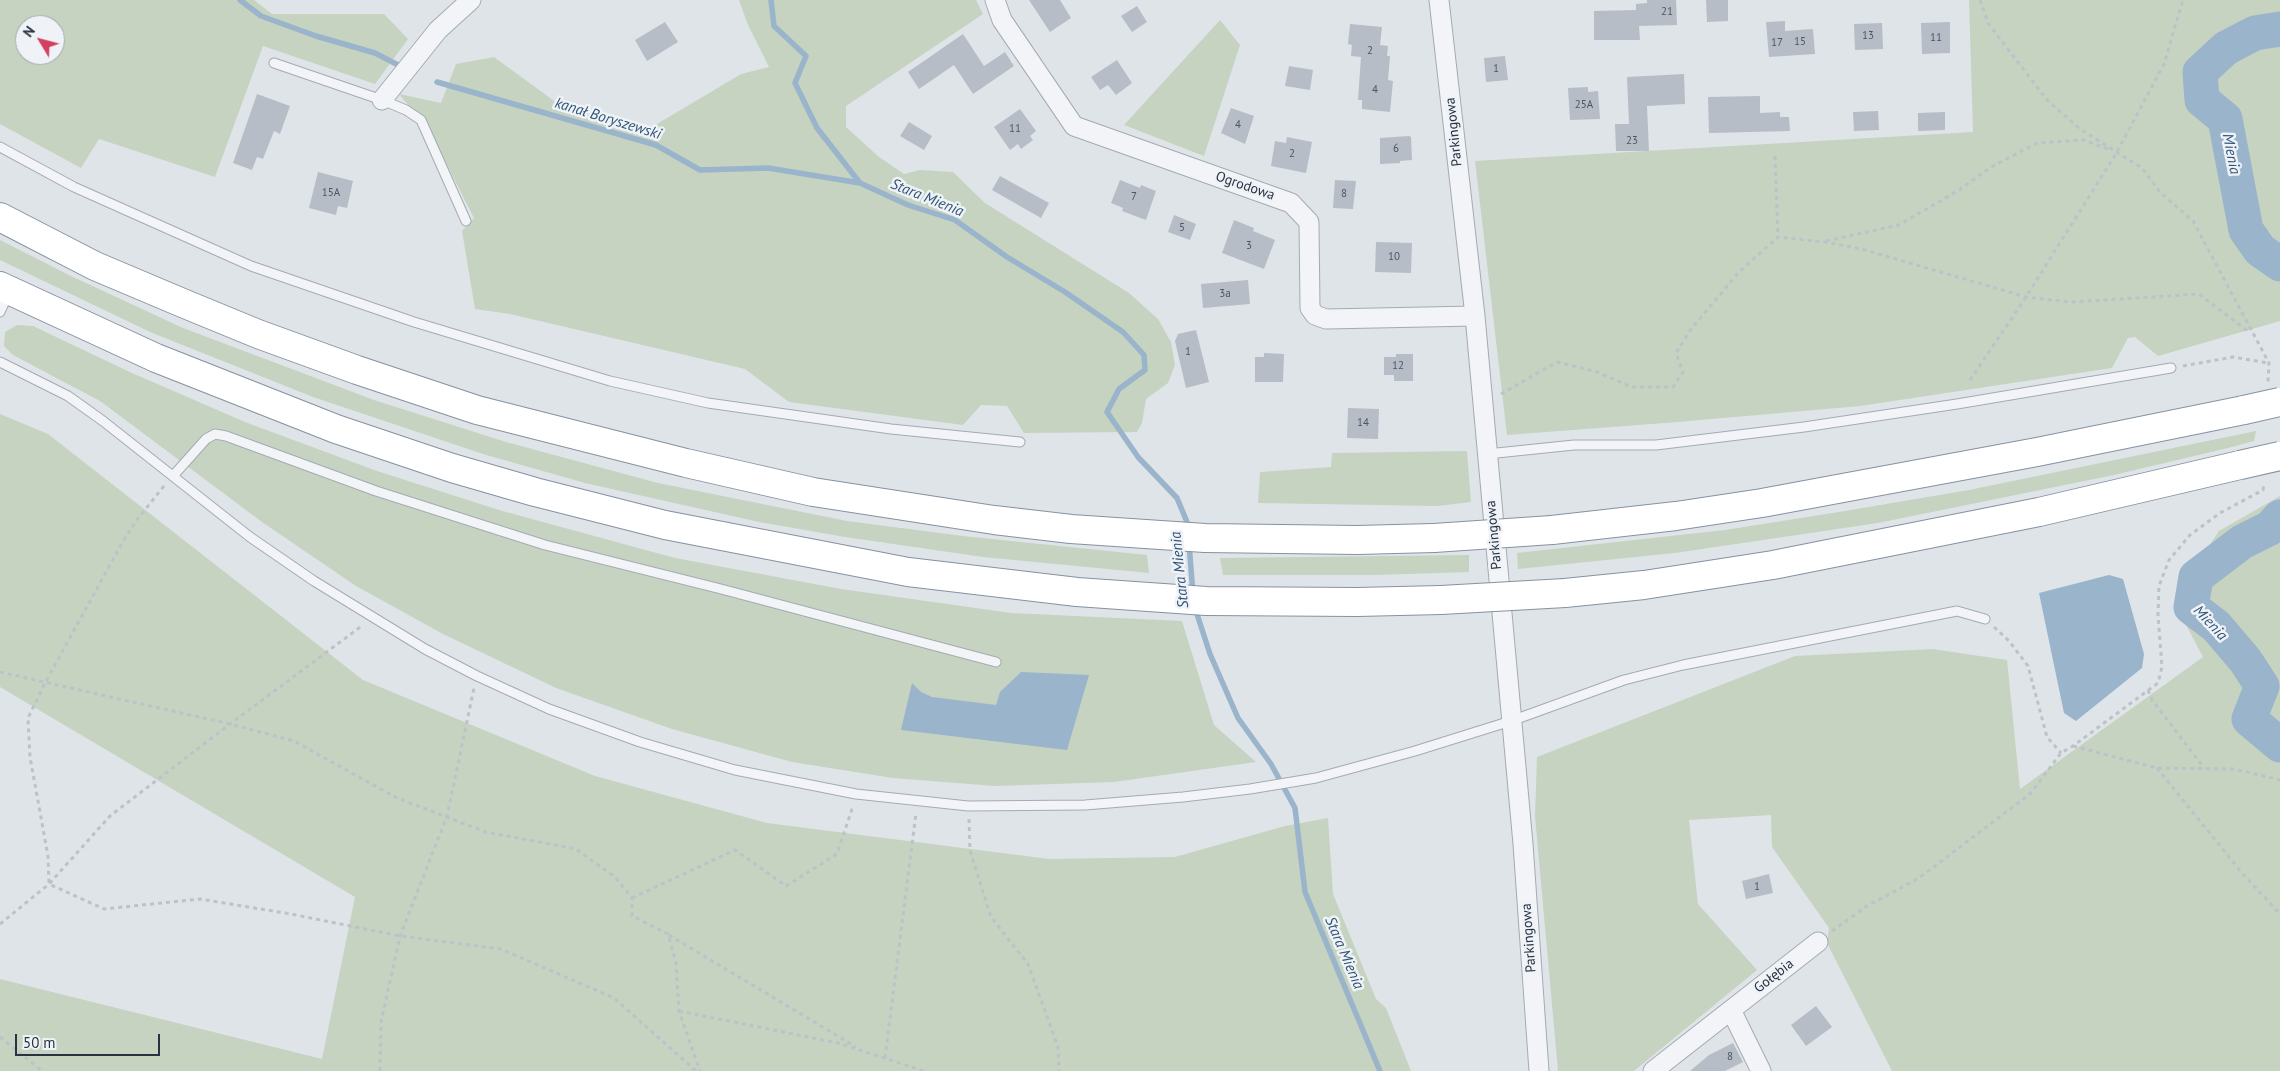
<!DOCTYPE html>
<html>
<head>
<meta charset="utf-8">
<style>
	body { margin:0 }
	#map { position:relative; width:2280px; height:1071px; overflow:hidden; background:#dfe4e9; font-family:"PT Sans",sans-serif }
	canvas { display:block }
	.north { position:absolute; left:15px; top:15px; width:50px; height:50px; box-sizing:border-box; background:#eff3f7; border:1px solid #9fa6ae; border-radius:50%; rotate:307deg; font-size:14px; font-weight:700; line-height:20px; text-align:center; color:#283241 }
	.north::after { content:''; display:block; margin:auto; width:18px; height:22px; background:#d3405f; clip-path:polygon(50% 0,100% 100%,50% 72%,0 100%) }
	.scale { position:absolute; left:15px; top:1034px; width:145px; height:22px; box-sizing:border-box; border:2px solid #283241; border-top:0; padding-left:6px; font-size:15px; line-height:18px; white-space:nowrap; color:#283241; -webkit-text-stroke:4px #eff3f7; paint-order:stroke }
</style>
</head>
<body>
<div id="map">
<canvas width="2280" height="1071"></canvas>
<div class="north">N</div>
<div class="scale">50 m</div>
</div>
<script>
const c = document.querySelector('canvas').getContext('2d');
c.lineJoin = 'round';
function fill(path, color) {
  c.fillStyle = color;
  c.fill(path, 'evenodd');
}
function poly(rows) {
  const path = new Path2D();
  for (const r of rows) {
    path.moveTo(r[0], r[1]);
    for (let i = 2; i < r.length; i += 2) path.lineTo(r[i], r[i + 1]);
  }
  return path;
}
function trace(path, color, width, dash) {
  c.strokeStyle = color;
  c.lineWidth = width;
  c.lineCap = dash ? 'butt' : 'round';
  c.setLineDash(dash || []);
  c.stroke(path);
}
function write(font, color, halo, rows, align = 'center') {
  c.font = font + ' "PT Sans",sans-serif';
  c.lineWidth = 5;
  c.setLineDash([]);
  c.textBaseline = 'middle';
  c.strokeStyle = halo;
  c.fillStyle = color;
  for (const [text, x, y, turn = 0] of rows) {
    c.save();
    c.translate(x, y);
    c.rotate((+turn || 0) * Math.PI / 180);
    c.textAlign = isNaN(turn) ? turn : align;
    if (halo) c.strokeText(text, 0, 0);
    c.fillText(text, 0, 0);
    c.restore();
  }
}
fill(poly([
	[0,0,254,0,272,14,384,14,408,39,375,84,263,46,215,177,99,139,81,168,0,124],
	[25,25,55,25,55,55,25,55],
	[739,0,976,0,983,14,846,106,846,127,879,157,904,174,920,170,953,172,985,203,1129,293,1158,319,1171,342,1175,365,1168,383,1146,399,1142,423,1137,432,1024,433,1007,406,981,405,963,425,789,402,745,369,510,314,475,309,462,231,474,218,429,130,399,94,441,103,456,64,494,57,561,106,647,130,741,74,769,67,748,25],
	[1969,0,2280,0,2280,321,2158,356,2135,337,2128,338,2112,368,1860,406,1678,422,1507,435,1475,161,1973,132],
	[1220,20,1240,45,1204,156,1124,125],
	[0,240,71,276,183,328,374,400,506,442,658,483,847,521,963,536,1147,555,1149,573,983,557,845,537,759,522,585,483,483,454,313,397,150,332,0,260],
	[17,325,33,326,132,373,245,422,377,471,499,510,675,558,841,589,1011,613,1182,621,1214,725,1256,762,1114,782,995,786,893,778,792,762,672,729,556,688,443,634,356,586,262,522,100,401,13,355,4,346,5,332],
	[0,414,48,434,363,680,595,776,767,823,1049,859,1175,857,1285,826,1328,818,1333,894,1376,999,1386,1008,1411,1071,0,1071,0,979,322,1059,355,897,0,687],
	[2256,431,2254,441,2228,448,2114,475,1878,523,1675,553,1518,569,1517,553,1725,530,1839,512,1969,490],
	[1467,451,1471,502,1438,506,1258,503,1260,472,1331,467,1332,453],
	[2280,496,2280,1071,1892,1071,1827,943,1829,928,1772,847,1771,815,1689,820,1698,904,1757,970,1634,1071,1558,1071,1535,816,1537,757,1795,656,1932,649,2007,660,2020,789,2203,657,2182,617,2182,587,2219,531],
	[1469,555,1469,572,1376,575,1223,575,1220,558]
]), '#c6d3c0');
fill(poly([
	[2109,575,2123,579,2144,654,2142,668,2076,721,2064,713,2039,593],
	[1021,672,1089,675,1067,750,901,730,912,683,921,692,932,697,996,705,1000,692]
]), '#99b4cb');
trace(poly([
	[240,0,261,16,316,36,375,53,400,66],
	[771,0,774,26,806,56,795,83,817,128,860,183,908,205,955,220,1007,257,1065,292,1123,332,1144,355,1145,370,1119,389,1107,412,1138,457,1177,498,1187,522,1188,529],
	[437,82,656,145,700,170,768,168,860,183],
	[1189,543,1193,594],
	[1195,608,1210,654,1238,718,1271,764,1295,808,1305,892,1380,1071]
]), '#99b4cb', 5.5);
trace(poly([
	[2280,29,2255,33,2226,48,2200,72,2202,100,2225,119,2246,230,2260,250,2280,264],
	[2280,517,2270,528,2242,542,2196,577,2191,607,2216,626,2245,660,2262,686,2249,719,2280,745]
]), '#99b4cb', 35);
fill(poly([
	[1029,0,1060,0,1071,18,1050,32],
	[1647,0,1676,0,1677,25,1639,26,1640,40,1594,40,1594,11,1636,10,1636,4,1647,3],
	[1706,0,1728,0,1728,21,1707,22],
	[1137,6,1147,22,1132,32,1121,16],
	[1785,21,1785,31,1813,29,1815,54,1769,57,1766,22],
	[665,22,678,42,647,61,635,40],
	[1950,22,1950,53,1922,54,1921,23],
	[1882,23,1883,49,1855,50,1854,24],
	[1350,24,1382,27,1380,45,1388,46,1387,56,1390,56,1388,80,1393,81,1390,112,1362,109,1362,100,1358,100,1361,57,1351,56,1352,45,1348,44],
	[963,34,984,66,1005,52,1014,66,973,94,954,65,919,89,908,72],
	[1505,56,1508,80,1486,82,1484,58],
	[1117,60,1132,83,1116,95,1108,85,1100,90,1091,77],
	[1289,66,1313,70,1310,90,1285,86],
	[1684,74,1685,104,1647,106,1649,151,1616,151,1615,124,1629,124,1627,77],
	[1588,87,1588,92,1598,91,1600,119,1570,120,1568,88],
	[257,94,290,106,280,134,274,131,263,159,257,157,252,170,233,163],
	[1760,96,1760,113,1780,112,1780,117,1789,117,1790,131,1709,133,1708,97],
	[1231,108,1254,116,1245,144,1221,133],
	[1020,109,1036,131,1030,136,1033,140,1021,149,1018,144,1010,150,994,127],
	[1878,111,1879,130,1854,131,1853,112],
	[1945,112,1945,130,1918,131,1918,113],
	[909,122,932,136,924,150,900,136],
	[1409,136,1411,137,1412,160,1400,161,1400,163,1380,164,1380,138],
	[1287,137,1312,142,1306,173,1271,166,1275,141,1286,143],
	[318,172,353,181,347,208,338,206,336,215,309,208],
	[1000,176,1049,203,1041,218,992,190],
	[1120,180,1140,188,1141,185,1156,191,1146,220,1122,211,1123,208,1111,203],
	[1335,180,1356,181,1353,209,1333,208],
	[1174,215,1196,224,1190,240,1168,232],
	[1234,220,1254,228,1253,231,1275,240,1264,269,1222,253],
	[1376,242,1412,243,1411,273,1375,272],
	[1248,280,1250,304,1203,308,1201,284],
	[1196,330,1209,382,1186,388,1175,341,1178,334],
	[1264,353,1284,354,1283,382,1255,382,1255,357,1264,357],
	[1396,354,1413,354,1413,381,1394,381,1394,375,1384,375,1384,357,1396,357],
	[1348,408,1379,409,1378,439,1347,438],
	[1769,874,1773,893,1746,899,1742,881],
	[1816,1006,1832,1027,1806,1046,1791,1025],
	[1733,1043,1743,1062,1725,1071,1690,1071,1709,1055]
]), '#b6bdc6');
const service = poly([
	[274,63,382,100,406,110,421,120,466,221],
	[0,147,74,187,251,266,414,322,610,381,708,403,891,429,1020,442],
	[0,312,9,292],
	[0,362,68,396,103,421,250,537,314,581,425,649,477,676,549,709,640,742,735,770,856,794,968,806,1085,805,1183,797,1250,789,1316,778,1415,751,1511,721,1624,680,1683,665,1957,611,1985,619],
	[1487,454,1574,445,1656,445,1804,427,1957,404,2171,368],
	[173,476,206,439,215,434,226,436,376,491,545,545,721,589,996,662]
]);
const minor = poly([
	[995,0,1002,20,1074,126,1291,203,1309,222,1310,308,1315,315,1326,319,1475,316],
	[1439,0,1475,316,1523,844,1539,1071],
	[382,100,438,30,471,0],
	[1731,1010,1761,1071],
	[1653,1071,1818,942]
]);
const motorway = poly([
	[0,217,95,266,185,304,258,334,357,370,477,410,686,463,813,492,994,520,1071,529,1205,538,1357,540,1434,538],
	[0,286,156,358,336,429,452,468,535,492,665,525,908,572,1077,592,1206,601,1357,602,1441,600],
	[1552,530,1676,516,1762,503,2037,452,2244,410],
	[1565,593,1644,585,1773,565,2039,512,2240,465]
]);
trace(service, '#a4abb3', 11);
trace(minor, '#a4abb3', 21);
trace(motorway, '#8692a0', 30);
trace(poly([
	[1980,0,1988,23,2047,100,2080,129,2142,168,2161,193,2193,221,2269,363,2268,382],
	[1775,156,1778,237],
	[1826,241,1899,225,1959,190,1991,167,2037,143,2083,140,2111,150],
	[2183,366,2233,357,2268,363],
	[1970,380,2026,297,2117,152,2164,64,2183,0],
	[1501,394,1557,362,1597,372,1632,387,1673,387,1683,372,1676,353,1691,329,1740,271,1778,237,1825,242,1862,249,2026,297,2070,302,2199,294,2250,333],
	[164,486,136,521,122,543,45,683,28,718,30,757,48,856,49,884,104,909,200,899,291,914,400,936,501,949,614,998,696,1071],
	[1994,627,2009,641,2028,666,2047,737,2061,753],
	[0,672,230,724,294,741,397,798,486,832,576,849,615,877,632,898,632,916,668,934,676,963,679,1011,700,1071],
	[2148,690,2152,700,2204,768],
	[2073,746,2157,768,2234,769,2280,780],
	[2157,768,2242,873,2280,914],
	[969,819,970,851,991,917,1028,964,1058,1047,1059,1071],
	[632,898,735,850,786,886,837,854,853,806],
	[0,924,49,884,110,816,230,724,363,625],
	[1832,931,1867,906,1919,878,2030,794,2061,753,2073,746,2158,683,2162,667,2158,615,2159,586,2169,560,2190,535,2220,513,2263,490,2264,483],
	[669,935,856,1047],
	[679,1011,838,1043,924,1071],
	[0,1037,42,1071],
	[885,1058,916,813],
	[380,1071,381,1022,400,936,447,816,474,688]
]), '#bdc2c8', 3, [4, 4]);
trace(service, '#f2f4f7', 9);
trace(minor, '#f2f4f7', 19);
trace(motorway, '#fff', 28);
const motorwayBridge = poly([
	[2244,410,2280,402],
	[2240,465,2280,456],
	[1434,538,1552,530],
	[1441,600,1565,593]
]);
trace(motorwayBridge, '#8692a0', 30, []);
trace(motorwayBridge, '#fff', 28);
write('11px', '#4c5562', null, [
	["21",1667,12],
	["13",1868,36],
	["11",1936,38],
	["15",1800,42],
	["17",1777,43],
	["2",1370,51],
	["1",1496,69],
	["4",1375,90],
	["25A",1584,105],
	["4",1238,125],
	["11",1015,129],
	["23",1632,141],
	["6",1396,149],
	["2",1292,154],
	["15A",331,193],
	["8",1344,194],
	["7",1134,197],
	["5",1182,228],
	["3",1249,246],
	["10",1394,257],
	["3a",1225,294],
	["1",1188,352],
	["12",1398,366],
	["14",1363,423],
	["1",1757,887],
	["8",1730,1057]
]);
write('14px', '#283241', '#eff3f7', [
	["Parkingowa",1454,132,-96],
	["Ogrodowa",1245,186,19],
	["Parkingowa",1494,535,-95],
	["Parkingowa",1529,938,-94],
	["Gołębia",1774,976,-38]
]);
write('italic 15px', '#305476', '#eff3f7', [
	["kanał Boryszewski",608,119,17],
	["Mienia",2231,154,79],
	["Stara Mienia",927,198,22],
	["Stara Mienia",1180,570,-96],
	["Mienia",2210,623,47],
	["Stara Mienia",1344,953,67]
]);
</script>
</body>
</html>
